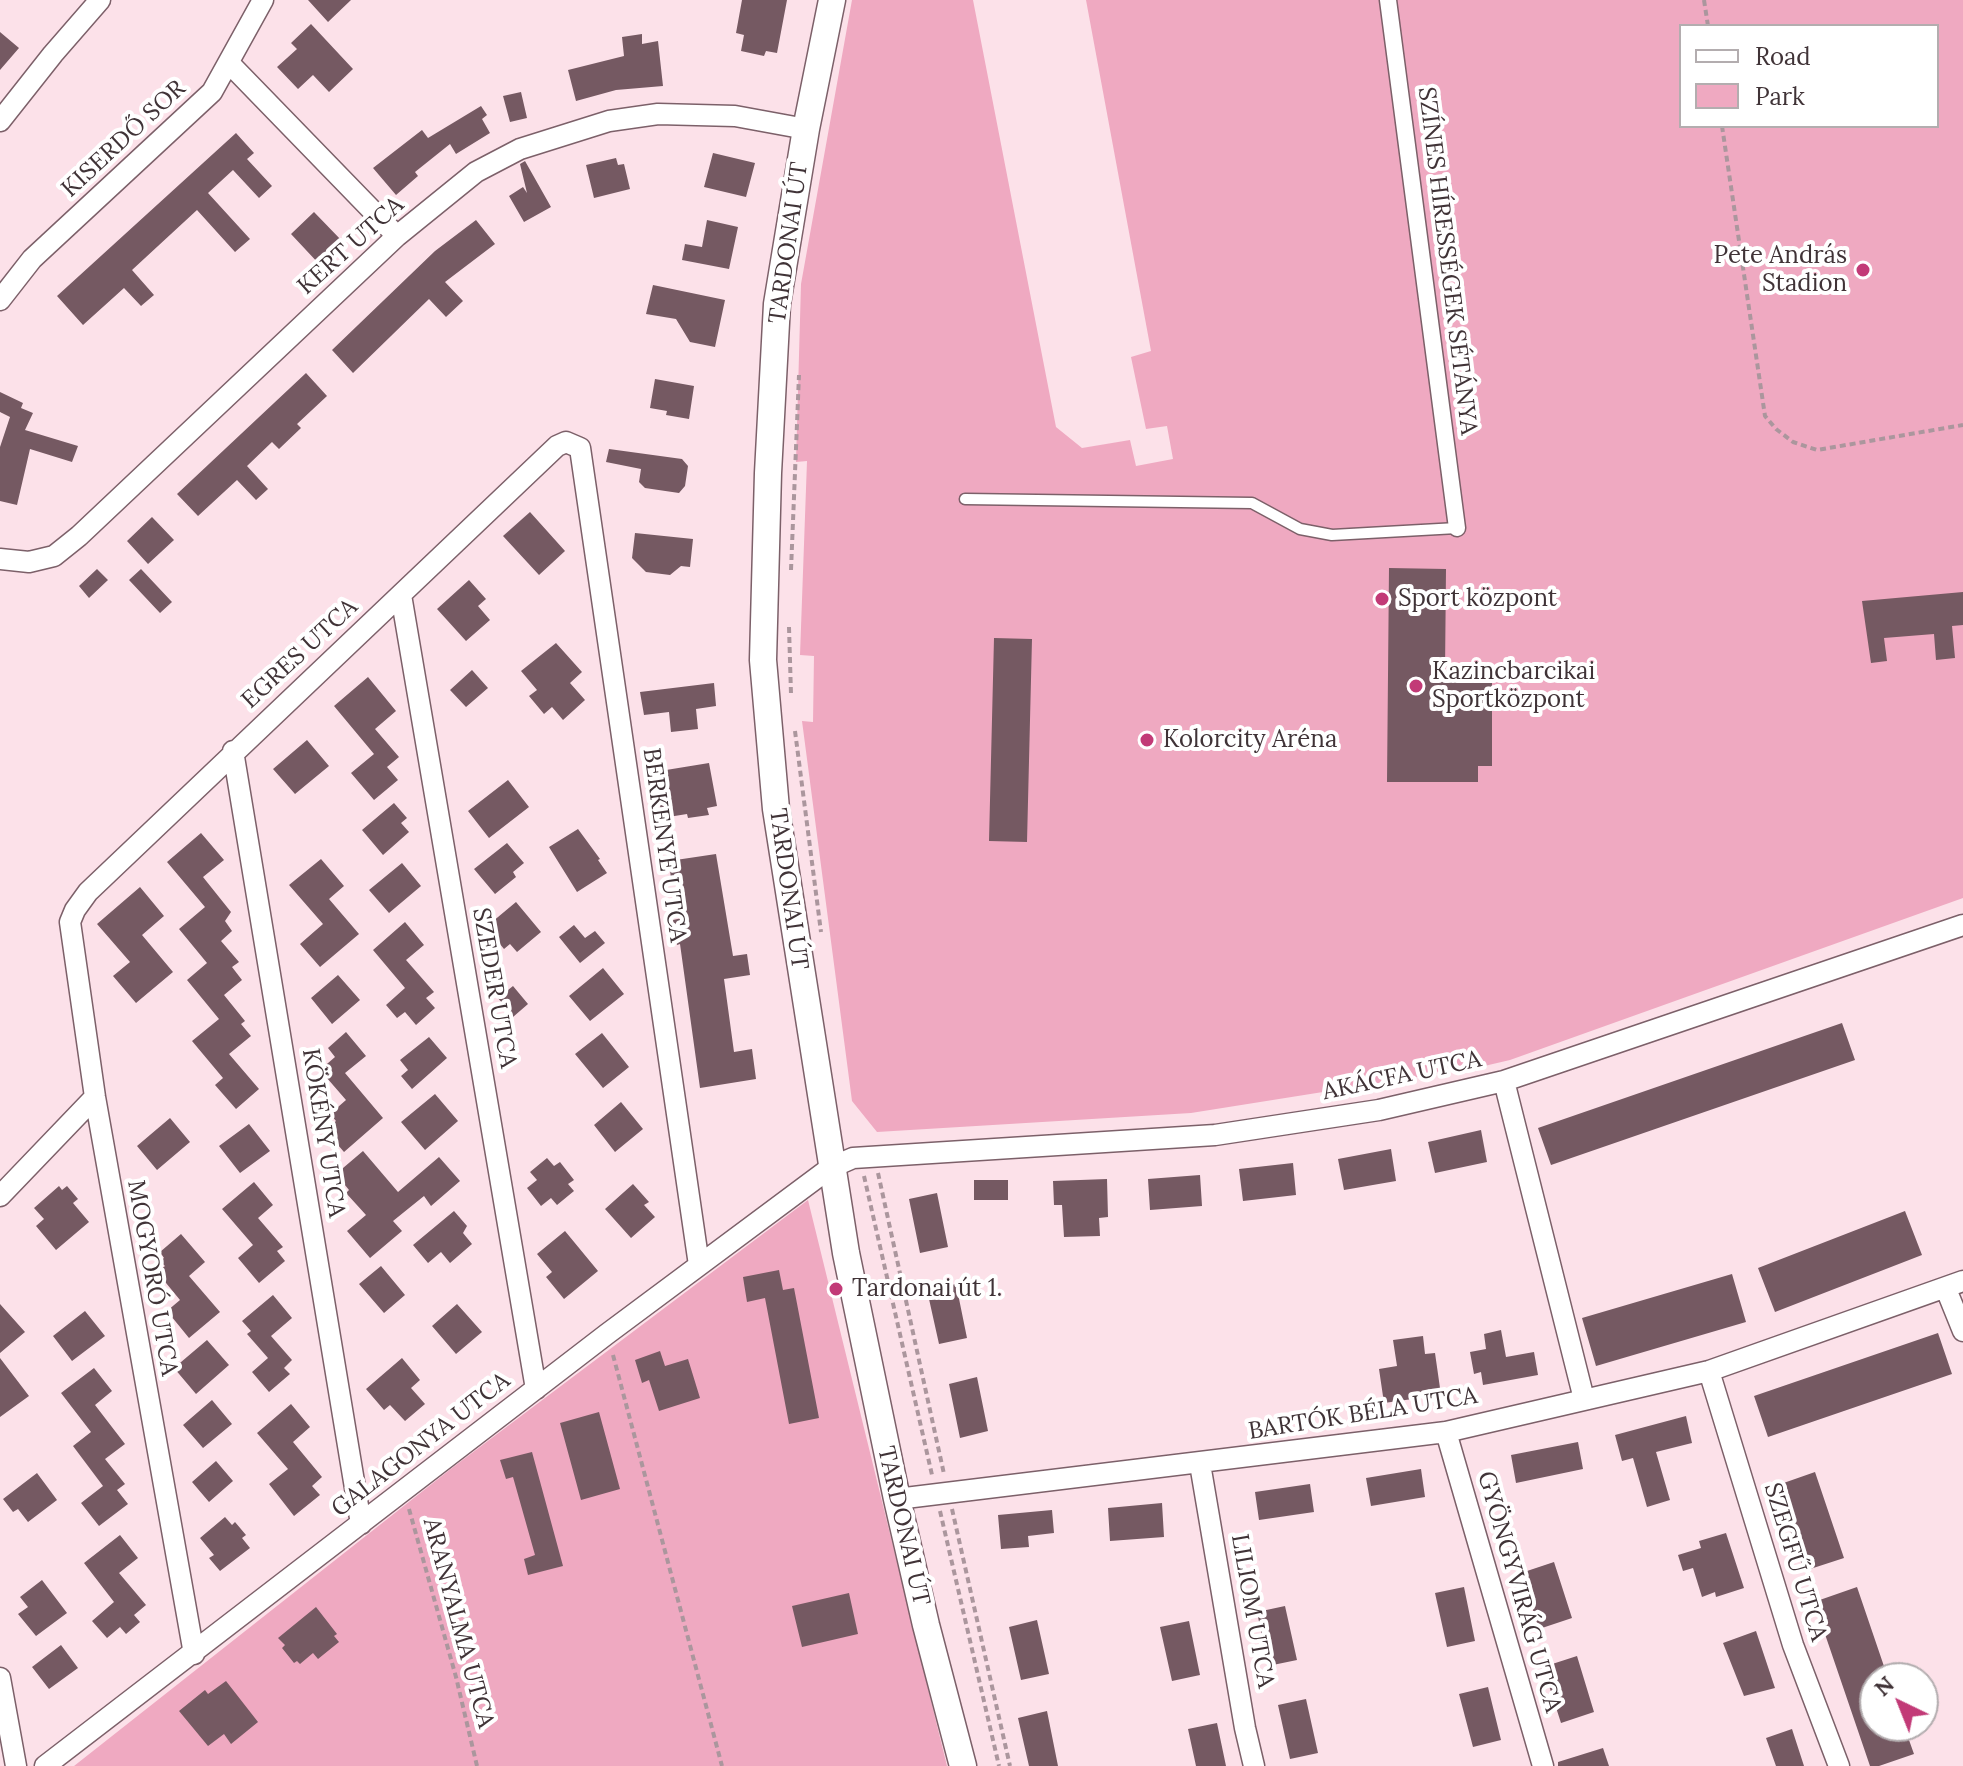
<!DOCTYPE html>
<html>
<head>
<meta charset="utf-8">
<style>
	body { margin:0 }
	#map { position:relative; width:1963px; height:1766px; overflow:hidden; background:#fce1e9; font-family:Lora,serif }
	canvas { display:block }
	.legend { position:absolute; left:1679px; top:24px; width:260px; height:104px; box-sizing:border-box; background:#fff; border:2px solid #b3adaf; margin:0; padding:10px 14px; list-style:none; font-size:24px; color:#403337 }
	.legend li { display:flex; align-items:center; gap:16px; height:40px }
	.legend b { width:40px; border:2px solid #b3adaf }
	.north { position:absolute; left:1859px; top:1662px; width:80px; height:80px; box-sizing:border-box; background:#fff; border:2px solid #b3adaf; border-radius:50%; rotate:317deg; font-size:22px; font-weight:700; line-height:32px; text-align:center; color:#403337 }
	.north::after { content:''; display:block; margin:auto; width:28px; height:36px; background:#c23a77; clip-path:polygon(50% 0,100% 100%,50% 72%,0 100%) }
</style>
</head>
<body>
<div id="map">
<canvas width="1963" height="1766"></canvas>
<ul class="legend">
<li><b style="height:10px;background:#fff"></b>Road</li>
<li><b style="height:22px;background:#efa9c1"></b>Park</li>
</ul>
<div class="north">N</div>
</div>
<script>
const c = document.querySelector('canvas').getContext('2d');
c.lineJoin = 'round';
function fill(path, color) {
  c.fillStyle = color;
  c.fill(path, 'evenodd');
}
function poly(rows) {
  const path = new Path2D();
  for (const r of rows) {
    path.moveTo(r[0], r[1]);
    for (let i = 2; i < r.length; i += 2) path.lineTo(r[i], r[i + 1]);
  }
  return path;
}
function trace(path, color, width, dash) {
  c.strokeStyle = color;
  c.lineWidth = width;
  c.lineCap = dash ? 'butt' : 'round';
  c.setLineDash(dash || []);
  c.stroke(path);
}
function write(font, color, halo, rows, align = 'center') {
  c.font = font + ' Lora,serif';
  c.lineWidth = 8;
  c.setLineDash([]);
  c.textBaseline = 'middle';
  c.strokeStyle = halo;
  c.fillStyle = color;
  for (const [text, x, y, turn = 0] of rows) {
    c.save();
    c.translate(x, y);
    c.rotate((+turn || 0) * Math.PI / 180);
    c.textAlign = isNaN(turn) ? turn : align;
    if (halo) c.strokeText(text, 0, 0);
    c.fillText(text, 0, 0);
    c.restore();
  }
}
fill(poly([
	[852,0,973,0,1056,427,1082,448,1130,440,1136,466,1173,459,1167,426,1146,429,1131,357,1151,351,1086,0,1963,0,1963,898,1510,1060,1480,1067,1191,1113,877,1132,852,1101,802,721,813,722,814,656,800,655,807,461,796,462,801,284],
	[1681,26,1937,26,1937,126,1681,126],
	[808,1200,947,1766,74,1766,452,1468]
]), '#efa9c1');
fill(poly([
	[308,0,351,0,328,22],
	[742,0,787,0,777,53,766,51,764,56,741,51,744,35,736,33],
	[311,24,353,69,329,92,313,75,298,89,277,67,297,49,291,43],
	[0,32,19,48,0,70],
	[642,34,642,44,658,41,663,86,616,90,576,101,568,70,624,56,622,37],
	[521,92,527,118,510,122,503,96],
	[481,106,487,115,482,119,490,133,456,154,450,144,415,172,418,176,396,195,373,168,422,130,428,138],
	[236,133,254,153,247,159,272,186,259,198,233,170,208,193,250,239,235,252,197,210,132,270,154,295,141,306,124,288,83,325,57,296],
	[713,153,755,163,746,197,704,187],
	[616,158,618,165,624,164,630,189,594,198,586,165],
	[525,161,551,207,524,222,509,196,523,187,527,193,520,164],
	[314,212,343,242,320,265,291,234],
	[476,220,495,244,445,282,463,301,446,317,429,299,353,373,332,350,435,251],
	[707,220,738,227,729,269,682,260,685,244,702,247],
	[653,285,725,300,715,347,690,342,676,319,646,314],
	[306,373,327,396,297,424,301,428,279,449,272,442,247,466,268,489,256,500,237,480,198,516,177,494],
	[655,379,694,386,689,419,666,415,667,411,650,408],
	[0,392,23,403,21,408,33,413,25,430,78,446,72,462,30,449,17,505,0,501,0,447,10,417,0,412],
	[609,449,682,459,688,466,685,486,679,493,645,488,639,482,641,469,606,462],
	[530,512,565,551,539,575,503,536],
	[152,517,174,540,148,564,127,541],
	[635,533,693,539,690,567,681,566,670,575,646,572,632,558],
	[1389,568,1446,569,1445,671,1492,671,1492,766,1478,766,1478,782,1387,782],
	[97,569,108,580,89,598,79,586],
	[141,569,172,602,160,613,129,580],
	[469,580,486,599,478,606,490,620,466,641,437,609],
	[1963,592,1963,625,1952,626,1955,658,1936,660,1934,634,1884,638,1887,661,1871,663,1862,601],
	[994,638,1032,639,1027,842,989,841],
	[556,643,582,672,570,683,585,700,563,720,552,707,544,714,529,696,537,690,521,671],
	[472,670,488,688,466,707,450,690],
	[368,677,396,711,375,729,399,757,387,767,398,780,374,800,351,773,374,754,334,706],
	[714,683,716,706,696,709,698,729,671,732,669,712,644,715,640,692],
	[307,740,329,766,295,794,273,769],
	[709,763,717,806,707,808,709,815,688,818,687,814,662,818,658,793,663,792,660,771],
	[508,780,529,807,489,838,468,811],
	[394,803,407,818,401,823,409,832,383,855,362,830],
	[578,829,600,859,598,860,607,873,577,892,549,847],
	[201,833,224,860,203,877,231,912,225,921,232,931,221,941,239,962,232,967,242,980,224,995,245,1021,241,1024,251,1036,229,1054,259,1089,236,1109,215,1085,223,1078,192,1041,219,1019,187,980,207,963,179,929,205,907,167,862],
	[507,843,524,863,513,872,516,877,495,894,474,869],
	[716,854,733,956,747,954,750,975,724,979,734,1052,752,1049,756,1079,700,1088,680,944,677,945,673,920,682,918,678,884,671,879,669,861],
	[321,859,344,886,329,899,359,934,320,967,300,944,323,924,289,885],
	[402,863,421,886,389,913,369,890],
	[140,887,164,916,142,935,173,972,136,1003,113,976,130,962,97,924],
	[516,902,541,932,517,952,510,944,504,949,486,927],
	[405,922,424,945,406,960,434,992,426,998,435,1008,416,1025,405,1012,397,1018,386,1005,405,988,373,950],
	[574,925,585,938,595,931,605,943,580,963,559,937],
	[603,968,624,994,590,1021,569,996],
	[338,975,360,1000,332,1024,311,998],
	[513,986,528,1004,513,1017,498,998],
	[1842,1023,1855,1060,1551,1165,1538,1128],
	[346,1032,366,1056,345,1073,383,1118,344,1152,325,1130,336,1121,330,1114,346,1100,320,1070,335,1057,328,1048],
	[602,1033,629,1067,603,1088,575,1054],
	[429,1037,447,1058,412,1089,401,1076,408,1070,400,1060],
	[435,1094,458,1121,425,1150,401,1122],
	[621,1102,643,1129,615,1152,594,1125],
	[170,1118,190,1142,157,1170,137,1146],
	[249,1124,270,1151,240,1173,219,1146],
	[1481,1130,1487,1162,1435,1173,1428,1142],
	[1391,1149,1396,1181,1344,1190,1338,1159],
	[363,1151,398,1192,439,1157,460,1181,431,1206,424,1196,393,1221,402,1231,370,1258,347,1231,366,1215,346,1193,349,1190,336,1174],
	[547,1158,554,1166,560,1162,574,1180,568,1184,574,1191,557,1205,551,1198,541,1206,527,1188,537,1180,530,1172],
	[1293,1163,1296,1195,1243,1201,1239,1169],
	[1200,1175,1202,1206,1150,1210,1148,1179],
	[1107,1179,1108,1217,1099,1218,1100,1236,1064,1237,1062,1205,1054,1205,1053,1181],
	[974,1180,1008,1180,1008,1200,974,1200],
	[254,1182,273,1205,258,1218,283,1247,277,1251,285,1261,259,1283,238,1258,253,1245,222,1209],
	[633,1184,649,1202,644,1205,655,1217,631,1238,605,1209],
	[59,1186,62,1190,67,1186,78,1199,73,1203,89,1222,56,1250,36,1226,44,1219,34,1208],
	[937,1193,948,1247,920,1253,909,1199],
	[454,1211,467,1226,463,1233,472,1244,450,1263,441,1252,428,1263,413,1245],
	[1905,1211,1922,1255,1775,1312,1758,1268],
	[565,1231,598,1271,564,1299,546,1277,552,1272,537,1254],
	[181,1234,205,1262,189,1276,220,1312,189,1338,167,1311,180,1300,157,1272,165,1266,160,1261,164,1258,160,1252],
	[381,1266,405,1295,384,1313,359,1284],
	[779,1270,783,1290,794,1288,819,1418,789,1424,765,1298,747,1302,743,1277],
	[1732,1274,1746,1322,1596,1366,1582,1318],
	[956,1284,967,1338,939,1344,927,1290],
	[273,1295,292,1318,271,1336,292,1360,284,1368,290,1374,269,1392,252,1372,268,1358,247,1334,251,1331,242,1321],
	[0,1304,25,1332,0,1353],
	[457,1304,482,1332,456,1354,432,1326],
	[85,1311,105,1336,72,1361,53,1336],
	[1501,1330,1506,1357,1534,1352,1538,1375,1483,1385,1481,1372,1474,1374,1470,1352,1486,1349,1484,1334],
	[1938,1333,1952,1374,1768,1437,1754,1396],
	[1423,1336,1425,1354,1435,1353,1441,1395,1384,1403,1379,1369,1397,1366,1393,1340],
	[207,1340,229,1365,196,1394,174,1368],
	[660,1351,665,1366,688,1359,700,1398,659,1411,649,1380,642,1383,635,1360],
	[0,1358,29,1396,0,1417],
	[402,1358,420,1380,411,1388,425,1404,405,1421,390,1405,384,1410,366,1389],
	[94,1368,112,1391,95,1405,125,1444,105,1459,125,1484,117,1490,128,1504,99,1526,81,1503,103,1486,73,1446,91,1432,61,1393],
	[977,1377,988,1431,960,1438,949,1384],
	[212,1400,232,1424,203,1448,183,1425],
	[291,1404,310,1427,293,1442,322,1477,312,1486,320,1495,294,1516,269,1484,288,1469,257,1433],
	[599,1412,620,1489,581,1500,560,1423],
	[1686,1416,1692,1443,1656,1452,1670,1500,1647,1507,1633,1458,1622,1461,1615,1435],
	[1578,1442,1583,1469,1516,1483,1511,1455],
	[532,1452,563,1566,528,1575,524,1559,535,1555,513,1477,506,1479,500,1460],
	[216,1461,233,1481,209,1502,192,1482],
	[1421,1469,1425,1497,1371,1506,1366,1478],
	[1815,1472,1844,1558,1804,1571,1775,1486],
	[37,1473,57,1500,28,1522,18,1509,13,1512,3,1499],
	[1310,1484,1314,1512,1259,1520,1255,1492],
	[1162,1503,1164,1537,1110,1541,1108,1508],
	[1052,1510,1054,1533,1028,1536,1029,1547,1001,1549,998,1515],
	[225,1517,232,1525,235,1522,246,1535,242,1538,250,1548,220,1571,209,1558,214,1555,200,1538],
	[1726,1533,1744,1588,1716,1597,1715,1592,1702,1597,1693,1568,1683,1571,1678,1555,1701,1548,1699,1541],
	[120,1535,138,1558,119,1573,146,1605,134,1615,140,1622,126,1634,120,1627,107,1638,92,1621,114,1602,84,1563],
	[1554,1562,1572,1618,1539,1629,1521,1573],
	[42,1580,67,1613,36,1636,18,1614,28,1607,20,1597],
	[1464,1587,1475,1641,1447,1647,1435,1593],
	[1857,1587,1888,1678,1875,1678,1875,1726,1904,1726,1914,1754,1879,1766,1870,1766,1814,1602],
	[849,1593,858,1634,802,1647,792,1606],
	[1285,1606,1297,1660,1268,1666,1257,1612],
	[316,1607,337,1634,334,1636,339,1642,318,1659,313,1653,300,1664,297,1661,294,1663,282,1648,285,1645,278,1638],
	[1037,1620,1049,1674,1021,1680,1009,1627],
	[1189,1621,1200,1675,1172,1681,1160,1627],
	[1756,1631,1775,1688,1744,1696,1723,1643],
	[61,1645,78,1668,49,1689,32,1667],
	[1577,1656,1594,1712,1561,1723,1543,1667],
	[226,1681,258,1722,231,1744,224,1734,208,1746,179,1711,205,1690,208,1694],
	[1488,1687,1501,1740,1473,1747,1459,1694],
	[1306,1699,1318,1753,1290,1759,1278,1705],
	[1047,1711,1058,1766,1029,1766,1018,1718],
	[1217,1723,1226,1766,1196,1766,1188,1729],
	[1792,1729,1804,1766,1776,1766,1766,1738],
	[1603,1748,1609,1766,1558,1766,1558,1762]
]), '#755962');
const service = poly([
	[965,499,1252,503,1300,529,1332,535,1457,528]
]);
const pedestrian = poly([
	[1388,0,1457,528]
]);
const minor = poly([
	[229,63,397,236],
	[0,121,53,54,100,0],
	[0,300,32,259,212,92,263,0],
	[0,559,29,562,54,556,79,536,397,236,476,172,520,149,609,121,658,114,735,116,806,129],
	[401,595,536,1389],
	[233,751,361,1524],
	[1504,1081,1584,1399],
	[0,1196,95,1097],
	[1946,1289,1963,1331],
	[1709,1371,1793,1645,1839,1766],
	[1446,1432,1543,1766],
	[1200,1464,1245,1728,1254,1766],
	[897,1499,1446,1432,1709,1371,1963,1281],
	[194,1654,95,1097,70,922,75,910,88,892,557,446,566,442,580,448,699,1265],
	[0,1678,16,1766],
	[45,1766,607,1334,830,1168,853,1158,1215,1135,1379,1110,1504,1081,1963,925]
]);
const tertiary = poly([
	[832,0,806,129,777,304,768,473,763,660,776,809,846,1253,897,1499,926,1625,963,1766]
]);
trace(service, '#7c6069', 13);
trace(pedestrian, '#7c6069', 19);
trace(minor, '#7c6069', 23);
trace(tertiary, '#7c6069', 29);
trace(poly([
	[1704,0,1708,26],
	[1722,126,1765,416,1776,429,1793,442,1817,450,1963,425],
	[791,570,799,375],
	[789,627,791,694],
	[795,731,821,932],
	[878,1173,944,1474],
	[864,1176,932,1475],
	[613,1355,722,1766],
	[409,1509,456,1677,477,1766],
	[952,1509,1010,1766],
	[940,1511,999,1766]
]), '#ab969d', 4, [6, 4]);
trace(service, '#fff', 10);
trace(pedestrian, '#fff', 16);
trace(minor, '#fff', 20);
trace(tertiary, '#fff', 26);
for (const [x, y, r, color] of [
	[1863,270,8,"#c23a77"],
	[1382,599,8,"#c23a77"],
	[1416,686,8,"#c23a77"],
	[1147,740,8,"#c23a77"],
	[836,1289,8,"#c23a77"]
]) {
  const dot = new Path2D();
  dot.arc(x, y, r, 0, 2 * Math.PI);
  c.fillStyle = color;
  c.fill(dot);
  trace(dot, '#fff', 3);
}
write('24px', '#403337', '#fff', [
	["KISERDŐ SOR",124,139,-43],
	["TARDONAI ÚT",789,243,-82],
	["KERT UTCA",351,246,-42],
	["SZÍNES HÍRESSÉGEK SÉTÁNYA",1447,261,83],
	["EGRES UTCA",300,654,-43],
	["BERKENYE UTCA",664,845,82],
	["TARDONAI ÚT",788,889,82],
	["SZEDER UTCA",494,988,80],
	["AKÁCFA UTCA",1402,1076,-12],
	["KÖKÉNY UTCA",323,1133,81],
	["MOGYORÓ UTCA",152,1278,80],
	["BARTÓK BÉLA UTCA",1363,1414,-9],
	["GALAGONYA UTCA",421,1445,-38],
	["TARDONAI ÚT",903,1526,77],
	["SZEGFŰ UTCA",1795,1562,73],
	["GYÖNGYVIRÁG UTCA",1519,1592,74],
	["LILIOM UTCA",1252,1611,80],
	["ARANYALMA UTCA",458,1623,75]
]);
write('24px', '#403337', '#fff', [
	["Pete András",1847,256,"right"],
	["Stadion",1847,284,"right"],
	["Sport központ",1398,599],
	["Kazincbarcikai",1432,672],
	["Sportközpont",1432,700],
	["Kolorcity Aréna",1163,740],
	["Tardonai út 1.",852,1289]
], 'left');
</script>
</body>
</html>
